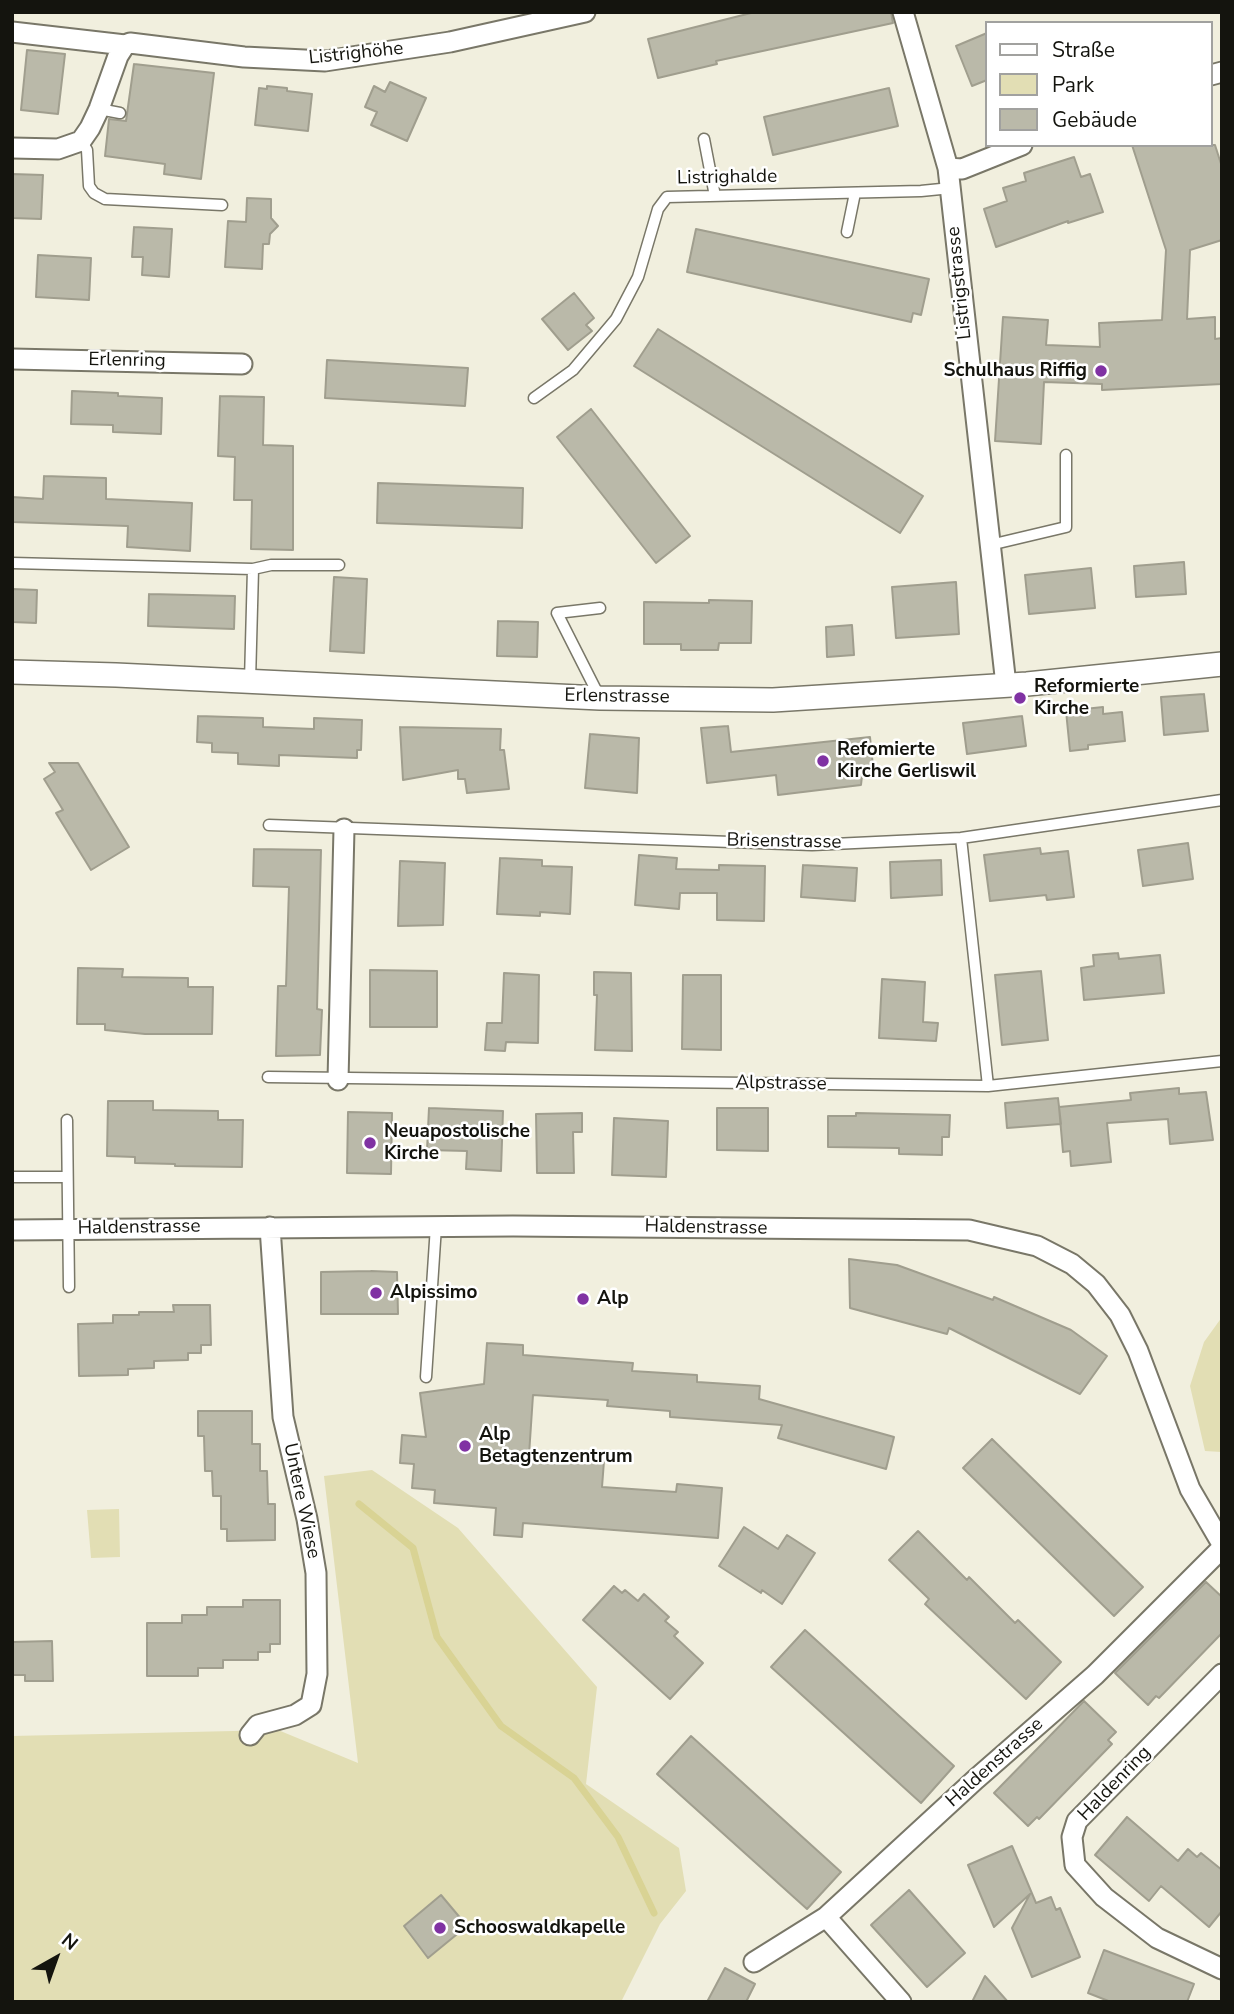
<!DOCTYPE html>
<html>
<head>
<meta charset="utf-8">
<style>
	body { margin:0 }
	#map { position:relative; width:1234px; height:2014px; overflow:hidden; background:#f1efde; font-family:"Nunito Sans",sans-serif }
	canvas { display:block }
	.frame { position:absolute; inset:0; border:14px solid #14140e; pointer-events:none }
	.legend { position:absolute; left:985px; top:21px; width:228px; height:126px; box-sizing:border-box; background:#fff; border:2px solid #a1a19f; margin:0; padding:9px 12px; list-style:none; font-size:21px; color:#14140e }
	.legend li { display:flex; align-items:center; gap:14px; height:35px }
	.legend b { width:35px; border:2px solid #a1a19f }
	.north { position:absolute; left:21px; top:1923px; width:70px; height:70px; -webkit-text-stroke:5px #fff; paint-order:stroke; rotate:40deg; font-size:19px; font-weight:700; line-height:28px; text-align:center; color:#14140e }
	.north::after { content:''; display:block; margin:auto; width:24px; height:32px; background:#14140e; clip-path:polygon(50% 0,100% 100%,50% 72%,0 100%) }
</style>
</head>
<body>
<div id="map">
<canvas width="1234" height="2014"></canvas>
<div class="frame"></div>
<ul class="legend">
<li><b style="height:9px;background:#fff"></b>Straße</li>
<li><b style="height:19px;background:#e2deb4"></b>Park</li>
<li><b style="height:19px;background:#bab9a9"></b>Gebäude</li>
</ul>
<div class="north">N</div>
</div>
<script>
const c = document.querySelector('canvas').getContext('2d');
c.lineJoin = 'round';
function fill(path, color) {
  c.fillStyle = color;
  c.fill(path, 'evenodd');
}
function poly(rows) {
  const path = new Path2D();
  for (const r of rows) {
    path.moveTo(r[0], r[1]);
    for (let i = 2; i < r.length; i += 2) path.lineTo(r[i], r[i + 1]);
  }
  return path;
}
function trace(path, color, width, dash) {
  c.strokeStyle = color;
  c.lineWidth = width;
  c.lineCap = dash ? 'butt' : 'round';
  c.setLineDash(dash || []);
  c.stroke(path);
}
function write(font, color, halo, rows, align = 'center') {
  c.font = font + ' "Nunito Sans",sans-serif';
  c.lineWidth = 5;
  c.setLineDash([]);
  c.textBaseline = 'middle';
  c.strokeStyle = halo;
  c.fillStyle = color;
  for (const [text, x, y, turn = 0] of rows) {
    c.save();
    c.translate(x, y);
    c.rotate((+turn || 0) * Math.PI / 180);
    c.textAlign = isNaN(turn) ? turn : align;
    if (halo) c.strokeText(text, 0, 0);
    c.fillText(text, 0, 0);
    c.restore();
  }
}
fill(poly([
	[1222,1317,1222,1452,1205,1451,1190,1386,1204,1342],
	[372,1470,458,1528,597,1687,586,1784,679,1848,686,1891,660,1924,621,2002,12,2002,12,1736,278,1730,358,1763,324,1476],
	[119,1509,120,1557,91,1558,87,1510]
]), '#e2deb4');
trace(poly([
	[359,1504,413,1548,437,1637,501,1726,574,1778,618,1837,654,1913]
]), '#d9d394', 7);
const building = poly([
	[755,12,891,12,893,23,716,61,717,64,658,78,648,39,755,12],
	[987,33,987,80,972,86,956,46,987,33],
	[27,50,65,54,58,114,21,110,27,50],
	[134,64,214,73,201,179,164,174,165,164,105,156,109,119,126,121,134,64],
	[390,82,426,98,407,141,371,125,377,112,365,107,374,86,385,92,390,82],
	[267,86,287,88,287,91,312,94,308,131,255,125,259,88,267,89,267,86],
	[889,88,898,126,773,155,764,117,889,88],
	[1132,145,1215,145,1222,167,1222,240,1190,250,1187,319,1215,317,1215,339,1222,338,1222,384,1102,390,1102,384,1044,382,1041,444,995,441,1003,317,1048,320,1046,345,1100,347,1099,323,1162,320,1166,250,1132,145],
	[1074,157,1081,177,1090,174,1103,212,1068,223,1068,221,996,247,984,209,1007,201,1003,188,1026,181,1024,173,1074,157],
	[12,174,43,175,41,219,12,218,12,174],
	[247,198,271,199,271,218,278,226,270,234,269,244,263,244,262,269,225,267,228,221,246,222,247,198],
	[134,227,172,229,169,277,142,275,143,257,132,257,134,227],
	[696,229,929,279,921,315,913,313,911,322,687,272,696,229],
	[38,255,91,258,89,300,36,297,38,255],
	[574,293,594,318,586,325,592,331,568,350,542,319,574,293],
	[658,329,923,496,900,533,634,366,658,329],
	[327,360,468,368,465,406,325,398,327,360],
	[72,391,118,393,118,396,162,398,161,434,113,432,113,425,71,424,72,391],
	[220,396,264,397,263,445,293,446,293,550,251,549,252,500,234,500,235,457,218,456,220,396],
	[591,409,690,536,656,563,557,437,591,409],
	[44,476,106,478,106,499,192,503,190,551,127,547,128,526,12,522,12,497,43,499,44,476],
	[378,483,523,488,522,528,377,523,378,483],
	[1184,562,1186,594,1136,597,1134,566,1184,562],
	[1091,568,1095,608,1029,614,1025,575,1091,568],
	[334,577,367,579,364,653,330,651,334,577],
	[956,582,959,634,896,638,892,587,956,582],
	[12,589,37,590,36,623,12,622,12,589],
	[149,594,235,596,234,629,148,626,149,594],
	[709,600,752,601,751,643,719,643,718,650,681,650,681,644,644,644,644,602,709,603,709,600],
	[498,621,538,622,537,657,497,656,498,621],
	[852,625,854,655,827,657,826,627,852,625],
	[1204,694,1208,731,1164,735,1161,697,1204,694],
	[1103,707,1103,714,1122,712,1125,741,1088,745,1088,749,1070,751,1066,711,1103,707],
	[198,716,263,718,263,727,314,729,314,718,362,720,361,750,357,750,357,758,279,755,279,766,238,764,238,753,212,752,212,743,197,742,198,716],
	[1022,716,1026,746,967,754,963,723,1022,716],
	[728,726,731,752,870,737,874,776,862,776,861,785,778,795,776,775,707,783,701,728,728,726],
	[400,727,501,729,500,750,504,750,509,789,467,793,465,779,458,779,458,770,403,780,400,727],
	[590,734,639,738,637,793,585,788,590,734],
	[49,763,78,763,129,847,91,870,56,813,63,810,44,779,55,772,49,763],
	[1188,843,1193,879,1143,886,1138,850,1188,843],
	[1040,848,1041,854,1068,851,1074,897,1047,900,1046,895,990,901,984,855,1040,848],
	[254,849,321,850,317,1009,322,1010,320,1055,276,1056,278,986,286,986,289,887,253,886,254,849],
	[639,855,677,858,676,869,719,870,719,865,765,866,764,921,717,920,717,893,680,893,679,909,635,905,639,855],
	[500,858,542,860,542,866,572,867,570,914,540,912,540,916,497,914,500,858],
	[941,860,942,895,891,898,890,862,941,860],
	[400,861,445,863,443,925,398,926,400,861],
	[803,865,857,868,855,901,801,897,803,865],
	[1118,953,1119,959,1160,955,1164,993,1084,1000,1081,968,1094,966,1093,955,1118,953],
	[78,968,123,969,122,977,188,978,188,987,213,987,212,1034,145,1034,105,1030,105,1024,77,1024,78,968],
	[370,970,437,971,437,1027,370,1027,370,970],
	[1041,971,1048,1040,1002,1045,995,975,1041,971],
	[594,972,631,973,632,1051,595,1050,597,995,594,995,594,972],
	[504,973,539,975,538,1043,506,1042,505,1051,485,1050,487,1023,502,1023,504,973],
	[683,975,721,975,721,1050,682,1049,683,975],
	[882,979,925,982,923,1022,938,1023,936,1041,879,1038,882,979],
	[1179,1088,1179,1094,1206,1092,1213,1140,1170,1144,1168,1119,1107,1123,1111,1162,1071,1166,1070,1151,1063,1152,1059,1107,1131,1100,1130,1093,1179,1088],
	[1058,1098,1061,1124,1007,1128,1005,1103,1058,1098],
	[108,1101,153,1101,153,1110,218,1111,218,1120,243,1120,242,1167,175,1166,175,1164,135,1163,135,1157,107,1156,108,1101],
	[429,1108,503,1111,501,1171,466,1169,467,1151,427,1150,429,1108],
	[717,1108,768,1108,768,1151,717,1150,717,1108],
	[348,1112,392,1113,391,1174,347,1173,348,1112],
	[582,1113,582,1132,573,1132,574,1173,537,1173,536,1114,582,1113],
	[856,1113,950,1115,949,1137,942,1137,942,1155,899,1154,899,1148,828,1147,828,1116,856,1116,856,1113],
	[614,1118,668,1121,666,1177,612,1175,614,1118],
	[849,1259,897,1265,993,1300,994,1297,1071,1330,1107,1356,1080,1394,949,1328,947,1334,850,1308,849,1259],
	[371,1271,397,1272,398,1314,321,1314,321,1272,371,1271],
	[173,1305,210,1305,211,1345,201,1345,201,1353,188,1353,188,1360,154,1361,154,1368,128,1369,128,1375,79,1376,78,1324,113,1323,113,1315,139,1315,139,1312,174,1312,173,1305],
	[487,1343,523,1345,523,1355,633,1363,632,1371,697,1375,697,1382,760,1386,759,1399,894,1437,886,1469,778,1438,782,1425,670,1417,670,1411,607,1406,608,1400,533,1395,529,1455,604,1461,602,1487,676,1492,677,1484,722,1488,718,1538,523,1523,522,1537,494,1535,496,1508,434,1503,435,1490,412,1488,414,1464,400,1463,402,1435,426,1437,420,1393,484,1384,487,1343],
	[198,1411,252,1411,252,1444,260,1444,260,1471,267,1471,268,1504,275,1504,275,1540,227,1541,227,1529,221,1529,221,1496,213,1496,212,1471,205,1471,204,1436,198,1436,198,1411],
	[992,1439,1143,1587,1114,1616,963,1468,992,1439],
	[744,1527,778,1549,787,1535,815,1553,782,1604,762,1590,761,1593,719,1566,744,1527],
	[918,1531,967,1580,969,1577,1015,1623,1018,1620,1061,1662,1026,1699,925,1604,929,1599,889,1560,918,1531],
	[1206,1582,1222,1597,1222,1633,1159,1698,1156,1696,1148,1705,1115,1673,1206,1582],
	[614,1586,622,1593,625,1590,638,1601,644,1594,669,1617,665,1621,678,1632,674,1636,703,1663,670,1699,583,1620,614,1586],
	[243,1600,280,1600,280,1644,270,1644,270,1652,258,1652,258,1660,223,1660,223,1668,198,1668,198,1676,147,1676,147,1623,182,1623,182,1615,207,1615,207,1607,243,1607,243,1600],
	[805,1630,954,1766,921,1803,771,1667,805,1630],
	[52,1641,53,1681,25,1681,25,1675,12,1675,12,1642,52,1641],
	[1084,1701,1116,1732,1108,1740,1112,1744,1039,1819,1037,1817,1028,1826,994,1793,1084,1701],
	[691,1736,841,1872,807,1909,657,1774,691,1736],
	[1127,1817,1178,1861,1188,1849,1197,1857,1201,1853,1222,1870,1222,1911,1209,1927,1161,1886,1149,1901,1095,1855,1127,1817],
	[1012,1846,1036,1903,1051,1897,1056,1910,1060,1908,1080,1957,1032,1977,1012,1928,1030,1894,994,1927,968,1865,1012,1846],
	[909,1890,965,1953,927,1987,871,1925,909,1890],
	[441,1895,467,1926,428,1958,404,1926,441,1895],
	[1104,1950,1194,1984,1187,2002,1111,2002,1088,1993,1104,1950],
	[725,1968,755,1984,746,2002,707,2002,725,1968],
	[985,1976,1008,2002,972,2002,985,1976]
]);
fill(building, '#bab9a9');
trace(building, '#a09e8e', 2);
const service = poly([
	[99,109,120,113],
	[704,139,715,196],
	[81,141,87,150,89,186,94,193,105,199,222,205],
	[847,232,855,193],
	[534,398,573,370,616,319,638,277,658,209,667,197,921,191,951,188],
	[990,545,1066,527,1066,455],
	[12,563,253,569,271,565,339,565],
	[250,681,253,569],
	[599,696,557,613,600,608],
	[269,825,812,845,961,838,1222,800],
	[961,838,988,1086],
	[268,1077,988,1086,1222,1061],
	[67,1120,69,1287],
	[12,1177,67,1177],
	[426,1377,436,1226]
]);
const minor = poly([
	[903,12,948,168,1006,685],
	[12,32,125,45],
	[1211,75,1222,72],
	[12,148,58,149,81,141,90,128,99,109,118,56,125,45,130,43,244,57,325,61,450,42,585,12],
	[948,168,962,169,1022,145],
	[12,359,242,364],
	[338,1080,344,829],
	[12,1230,513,1226,969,1230,1037,1246,1072,1264,1096,1284,1120,1315,1138,1351,1190,1489,1222,1544],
	[1222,1674,1077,1821,1072,1837,1075,1865,1104,1897,1157,1938,1222,1969],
	[250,1735,258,1725,295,1715,311,1705,317,1674,316,1573,307,1519,283,1417,270,1227],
	[826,1917,901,2002],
	[754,1962,826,1917,976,1779,1095,1675,1222,1548]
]);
const tertiary = poly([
	[12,672,116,675,600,698,773,700,1027,684,1222,664]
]);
trace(service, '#797768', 13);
trace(minor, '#797768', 23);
trace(tertiary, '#797768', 26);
trace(service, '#fff', 10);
trace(minor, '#fff', 19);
trace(tertiary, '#fff', 23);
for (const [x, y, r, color] of [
	[1101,371,7,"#8032a3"],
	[1020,698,7,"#8032a3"],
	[823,761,7,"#8032a3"],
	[370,1143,7,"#8032a3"],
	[376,1293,7,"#8032a3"],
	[583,1299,7,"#8032a3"],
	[465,1446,7,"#8032a3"],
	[440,1928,7,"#8032a3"]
]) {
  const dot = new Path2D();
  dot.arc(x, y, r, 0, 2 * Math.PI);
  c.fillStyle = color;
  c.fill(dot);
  trace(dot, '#fff', 2.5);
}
write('19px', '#14140e', '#fff', [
	["Listrighöhe",356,54,-6],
	["Listrighalde",727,178,-1],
	["Listrigstrasse",960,283,-96],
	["Erlenring",127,361,1],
	["Erlenstrasse",617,697,1],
	["Brisenstrasse",784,842,1],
	["Alpstrasse",781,1084,1],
	["Haldenstrasse",139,1228,-1],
	["Haldenstrasse",706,1228,1],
	["Untere Wiese",301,1501,78],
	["Haldenstrasse",995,1763,-42],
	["Haldenring",1115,1784,-46]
]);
write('bold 19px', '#14140e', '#fff', [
	["Schulhaus Riffig",1087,371,"right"],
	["Reformierte",1034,687],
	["Kirche",1034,709],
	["Refomierte",837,750],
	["Kirche Gerliswil",837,772],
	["Neuapostolische",384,1132],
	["Kirche",384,1154],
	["Alpissimo",390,1293],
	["Alp",597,1299],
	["Alp",479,1435],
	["Betagtenzentrum",479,1457],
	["Schooswaldkapelle",454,1928]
], 'left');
</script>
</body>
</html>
